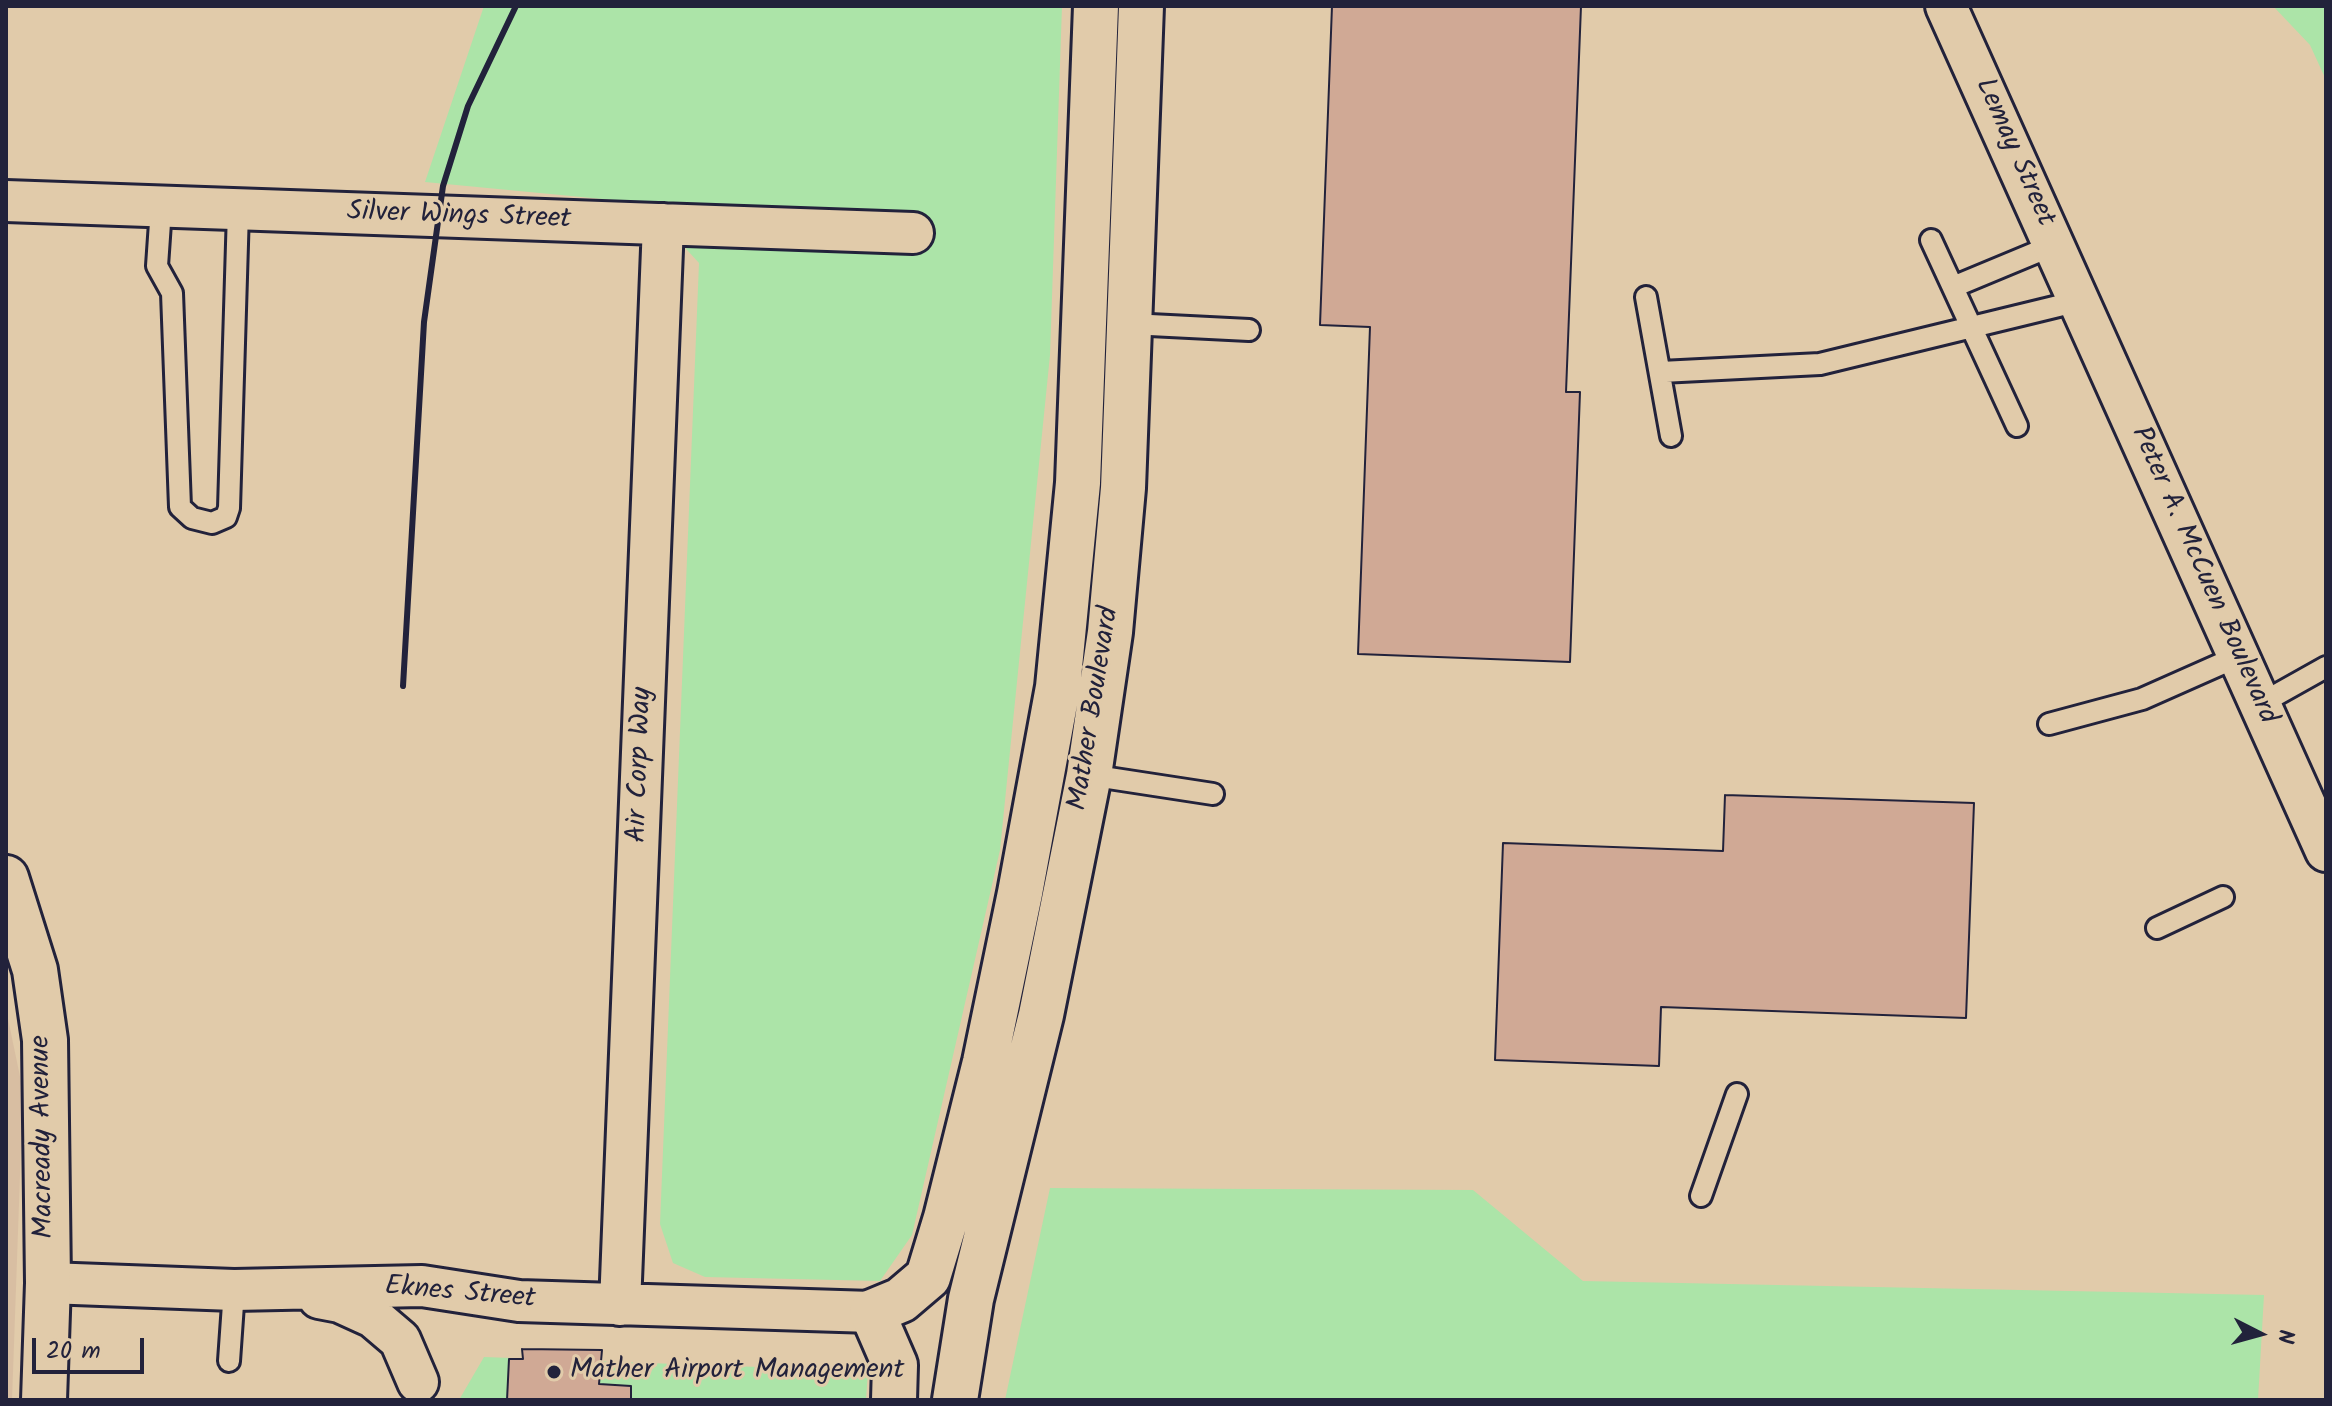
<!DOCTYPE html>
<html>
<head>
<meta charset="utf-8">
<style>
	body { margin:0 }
	#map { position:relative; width:2332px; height:1406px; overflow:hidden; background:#e1cbaa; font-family:Kalam,sans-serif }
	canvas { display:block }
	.frame { position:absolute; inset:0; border:8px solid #22223b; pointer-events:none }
	.north { position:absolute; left:2220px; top:1294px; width:80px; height:80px; -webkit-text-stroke:6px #e1cbaa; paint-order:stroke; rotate:96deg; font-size:22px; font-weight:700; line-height:32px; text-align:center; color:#22223b }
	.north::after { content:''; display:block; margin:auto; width:28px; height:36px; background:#22223b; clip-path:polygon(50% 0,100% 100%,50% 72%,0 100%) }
	.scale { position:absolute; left:32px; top:1338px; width:112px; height:36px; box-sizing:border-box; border:4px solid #22223b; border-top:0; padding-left:10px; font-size:24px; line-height:28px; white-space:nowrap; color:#22223b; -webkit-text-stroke:6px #e1cbaa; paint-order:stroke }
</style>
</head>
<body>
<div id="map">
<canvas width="2332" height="1406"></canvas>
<div class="frame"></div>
<div class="north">N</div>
<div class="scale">20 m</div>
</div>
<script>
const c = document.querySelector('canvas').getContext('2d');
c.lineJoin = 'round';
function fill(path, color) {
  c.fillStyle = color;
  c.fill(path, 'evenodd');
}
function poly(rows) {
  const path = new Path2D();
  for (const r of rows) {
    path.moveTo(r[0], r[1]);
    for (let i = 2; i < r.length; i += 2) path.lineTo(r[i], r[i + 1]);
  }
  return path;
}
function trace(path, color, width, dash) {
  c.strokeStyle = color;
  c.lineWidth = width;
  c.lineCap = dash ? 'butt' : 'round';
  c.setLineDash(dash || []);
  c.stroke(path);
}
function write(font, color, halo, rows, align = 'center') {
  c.font = font + ' Kalam,sans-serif';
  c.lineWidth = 6;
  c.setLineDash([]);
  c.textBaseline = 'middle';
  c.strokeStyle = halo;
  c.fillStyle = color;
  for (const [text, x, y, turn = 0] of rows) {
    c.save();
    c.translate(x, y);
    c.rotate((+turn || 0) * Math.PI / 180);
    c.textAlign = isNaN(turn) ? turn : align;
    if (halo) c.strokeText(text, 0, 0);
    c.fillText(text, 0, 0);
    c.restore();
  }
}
fill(poly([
	[6,1009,23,1091,12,1400,6,1400]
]), '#d8bea2');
fill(poly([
	[484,6,1062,6,1050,355,1000,850,912,1235,880,1281,705,1277,673,1263,660,1224,699,263,644,203,425,182],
	[2273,6,2326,6,2326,80,2310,45],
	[1050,1188,1473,1190,1583,1281,2264,1295,2258,1400,1005,1400],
	[484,1357,868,1371,866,1400,459,1400]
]), '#ace4a8');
const building = poly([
	[1332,6,1581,6,1566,392,1580,392,1570,662,1358,654,1370,327,1320,325,1332,6],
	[1725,795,1974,803,1966,1018,1661,1007,1659,1066,1495,1060,1503,843,1723,851,1725,795],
	[522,1349,602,1350,599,1384,631,1386,631,1400,507,1400,509,1359,523,1359,522,1349]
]);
fill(building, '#d0a995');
trace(building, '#22223b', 2);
const lane = poly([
	[161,208,157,266,172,293,180,507,192,518,212,523,226,517,229,508,238,211],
	[1931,240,2017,426],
	[1953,287,2054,245],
	[1646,297,1671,436],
	[1130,324,1249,330],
	[1661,372,1820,364,2079,301],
	[2260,704,2326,667],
	[2049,724,2142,699,2239,656],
	[1089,775,1213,794],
	[2157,928,2223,897],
	[1701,1196,1737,1094],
	[229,1361,234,1290]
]);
const street = poly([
	[1946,6,2326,851],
	[6,201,913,233],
	[48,1283,234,1290,422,1286,519,1301,872,1312],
	[319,1298,340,1302,373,1317,400,1340,418,1382],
	[620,1305,663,224]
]);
const secondary = poly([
	[6,878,35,970,45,1040,48,1283,44,1400],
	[894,1400,895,1365,872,1312,901,1300,928,1277,946,1218,985,1062,1020,893,1058,687,1078,483,1096,6],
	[955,1400,971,1299,1041,1015,1089,775,1110,632,1123,488,1141,6]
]);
trace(lane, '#22223b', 26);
trace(street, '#22223b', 46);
trace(secondary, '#22223b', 50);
trace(lane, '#e1cbaa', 20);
trace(street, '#e1cbaa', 40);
trace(secondary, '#e1cbaa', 44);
trace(poly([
	[403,686,424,322,443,186,468,106,516,6]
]), '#22223b', 6);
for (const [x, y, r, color] of [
	[554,1372,8,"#22223b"]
]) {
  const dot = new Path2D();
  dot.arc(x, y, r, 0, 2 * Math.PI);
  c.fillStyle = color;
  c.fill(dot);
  trace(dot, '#e1cbaa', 3);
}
write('28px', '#22223b', '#e1cbaa', [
	["Lemay Street",2013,153,66],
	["Silver Wings Street",459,218,2],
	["Peter A. McCuen Boulevard",2202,576,66],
	["Mather Boulevard",1096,709,-81],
	["Air Corp Way",642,765,-88],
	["Macready Avenue",45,1137,-91],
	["Eknes Street",460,1295,5]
]);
write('28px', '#22223b', '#e1cbaa', [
	["Mather Airport Management",570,1372]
], 'left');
</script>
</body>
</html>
